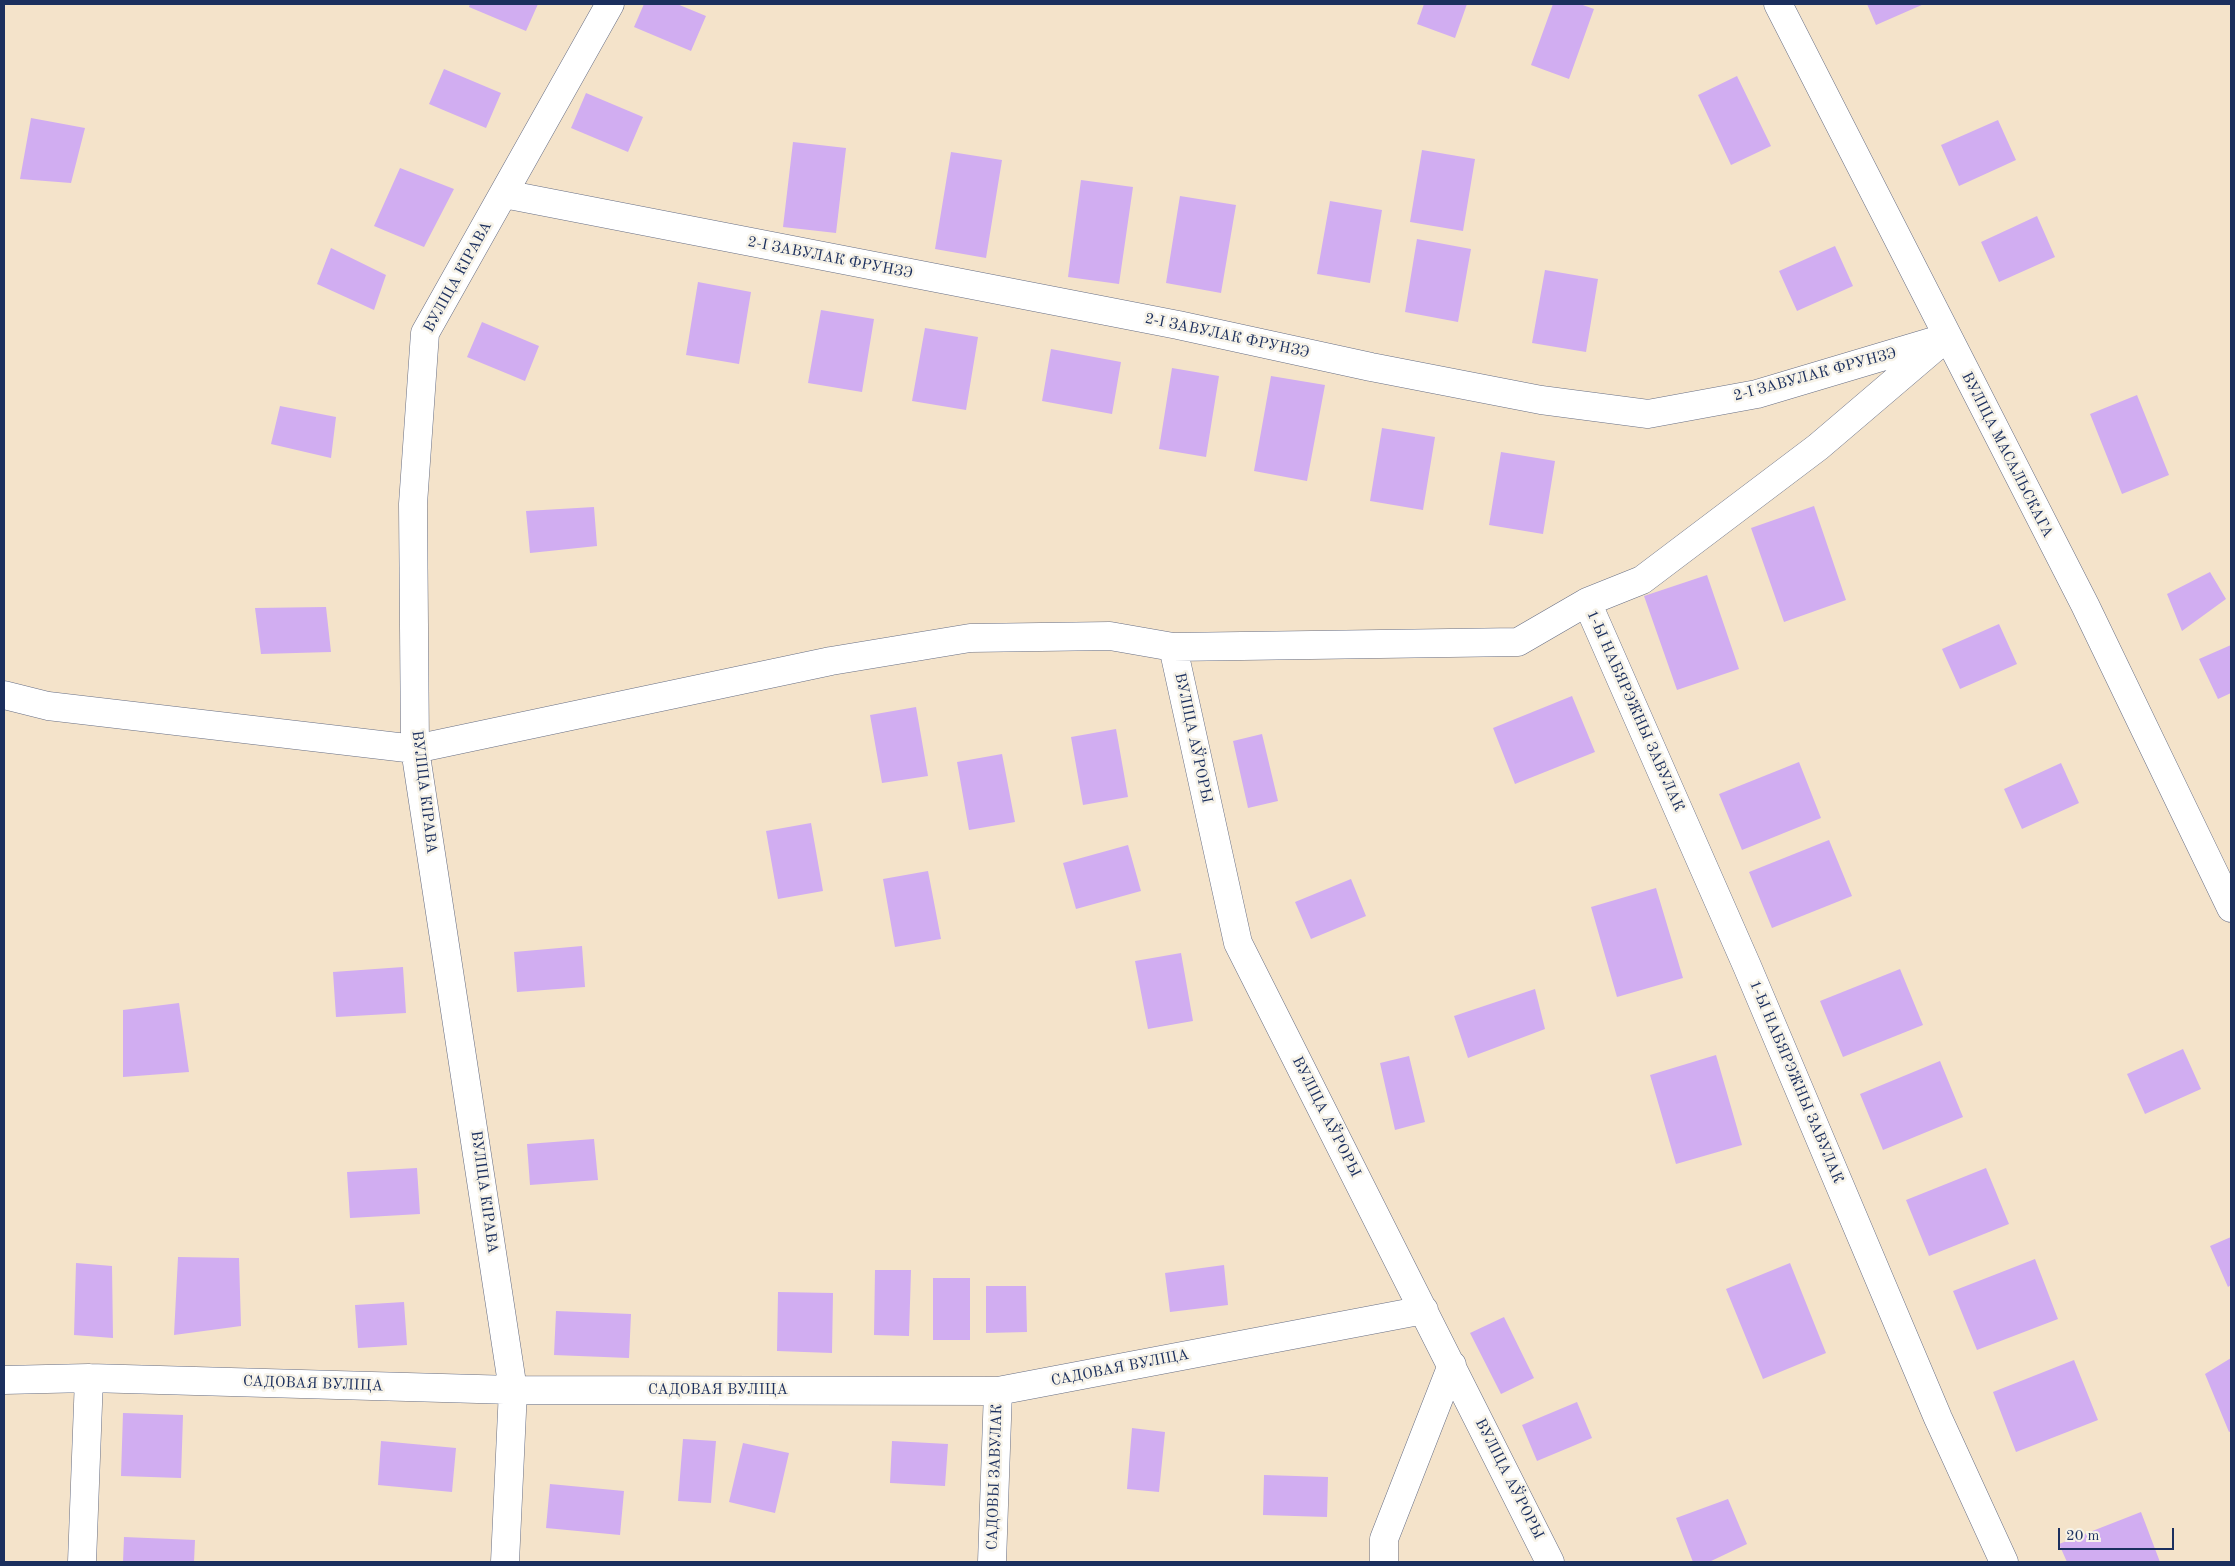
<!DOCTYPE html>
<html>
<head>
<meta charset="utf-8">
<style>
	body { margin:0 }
	#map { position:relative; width:2235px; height:1566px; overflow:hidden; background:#f4e3ca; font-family:"Old Standard TT",serif }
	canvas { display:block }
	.frame { position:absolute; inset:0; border:5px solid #1b2f5e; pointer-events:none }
	.scale { position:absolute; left:2058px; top:1528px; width:116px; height:22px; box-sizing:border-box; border:2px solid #1b2f5e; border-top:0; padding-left:6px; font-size:15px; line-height:18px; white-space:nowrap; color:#1b2f5e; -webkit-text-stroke:4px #f7f3e8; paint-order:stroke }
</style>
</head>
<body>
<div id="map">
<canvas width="2235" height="1566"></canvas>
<div class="frame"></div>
<div class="scale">20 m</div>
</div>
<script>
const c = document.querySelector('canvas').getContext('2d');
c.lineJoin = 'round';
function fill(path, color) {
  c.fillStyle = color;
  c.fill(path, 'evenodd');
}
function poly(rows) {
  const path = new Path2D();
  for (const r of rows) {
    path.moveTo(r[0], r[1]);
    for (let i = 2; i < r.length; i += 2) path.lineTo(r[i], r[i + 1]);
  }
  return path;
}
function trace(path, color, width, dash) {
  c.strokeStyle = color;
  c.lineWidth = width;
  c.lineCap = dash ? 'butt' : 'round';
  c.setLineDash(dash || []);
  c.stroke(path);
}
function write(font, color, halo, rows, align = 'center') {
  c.font = font + ' "Old Standard TT",serif';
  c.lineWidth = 5;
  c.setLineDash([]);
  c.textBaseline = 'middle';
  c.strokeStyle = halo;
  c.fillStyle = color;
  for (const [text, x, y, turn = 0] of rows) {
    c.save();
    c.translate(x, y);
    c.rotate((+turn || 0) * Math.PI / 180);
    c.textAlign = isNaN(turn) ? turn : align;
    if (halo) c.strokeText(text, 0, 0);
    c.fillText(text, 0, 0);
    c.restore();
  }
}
fill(poly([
	[470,4,538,4,526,31,469,7],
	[644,4,677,4,706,16,691,51,634,27],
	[1424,4,1467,4,1455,38,1417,24],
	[1553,4,1580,4,1594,9,1569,79,1531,65],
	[1867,4,1924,4,1876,25],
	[444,69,501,93,486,128,429,104],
	[1737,76,1771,146,1731,165,1698,95],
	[586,93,643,117,628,152,571,128],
	[31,118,85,128,71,183,20,179],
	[1998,120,2016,160,1959,186,1941,145],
	[793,142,846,148,836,233,783,227],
	[1422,150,1475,159,1463,231,1410,222],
	[951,152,1002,160,986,258,935,249],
	[400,168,454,189,424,247,374,226],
	[1081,180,1133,187,1119,284,1068,277],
	[1180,196,1236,205,1221,293,1166,283],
	[1330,201,1382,210,1370,283,1317,274],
	[2037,216,2055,257,1999,282,1981,242],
	[1417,239,1471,249,1458,322,1405,312],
	[1835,246,1853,286,1797,311,1779,271],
	[331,248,386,275,374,310,317,284],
	[1545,270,1598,279,1586,352,1532,343],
	[698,282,751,292,739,364,686,355],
	[821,310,874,319,862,392,808,383],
	[482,322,539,346,525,381,467,357],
	[925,328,978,337,966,410,912,401],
	[1051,349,1121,362,1112,414,1042,401],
	[1172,368,1219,376,1206,457,1159,449],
	[1271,376,1325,385,1307,481,1254,471],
	[2137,395,2169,475,2122,494,2090,414],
	[280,406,336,417,331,458,271,444],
	[1382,428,1435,437,1423,510,1370,501],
	[1501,452,1555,461,1543,534,1489,525],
	[1814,506,1846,600,1784,622,1751,528],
	[594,507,597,546,530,553,526,511],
	[2210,572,2226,599,2182,631,2167,594],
	[1707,575,1739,669,1677,690,1644,596],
	[326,607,331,652,261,654,255,608],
	[1999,624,2017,664,1960,689,1942,649],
	[2231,645,2231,693,2218,699,2199,659],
	[1572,696,1595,752,1515,784,1493,728],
	[916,707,928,776,882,783,870,715],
	[1116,729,1128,797,1083,805,1071,737],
	[1262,734,1278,801,1248,808,1233,741],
	[1002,754,1015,822,969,830,957,762],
	[1799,762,1821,818,1742,850,1719,794],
	[2061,763,2079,803,2022,829,2004,789],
	[811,823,823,891,778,899,766,831],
	[1829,840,1852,896,1772,928,1749,872],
	[1128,845,1141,891,1076,909,1063,863],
	[928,871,941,939,895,947,883,879],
	[1351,879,1366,916,1311,939,1295,902],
	[1656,888,1683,978,1617,997,1591,907],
	[582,946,585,987,517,992,514,952],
	[1181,953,1193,1021,1148,1029,1135,961],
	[403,967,406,1013,336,1017,333,972],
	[1900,969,1923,1025,1843,1057,1820,1001],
	[1535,989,1545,1029,1468,1058,1454,1016],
	[179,1003,189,1072,123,1077,123,1010],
	[2183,1049,2201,1089,2145,1114,2127,1074],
	[1716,1055,1742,1145,1676,1164,1650,1075],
	[1409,1056,1425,1122,1395,1130,1380,1063],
	[1940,1061,1963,1117,1883,1150,1860,1094],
	[594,1139,598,1180,530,1185,527,1144],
	[417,1168,420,1214,350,1218,347,1172],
	[1986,1168,2009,1224,1929,1256,1906,1200],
	[2231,1237,2231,1285,2228,1287,2210,1246],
	[178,1257,239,1258,241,1326,174,1335],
	[2035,1259,2058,1319,1977,1350,1953,1291],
	[76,1263,112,1266,113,1338,74,1335],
	[1790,1263,1826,1353,1763,1379,1726,1289],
	[1224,1265,1228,1305,1170,1312,1165,1273],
	[875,1270,911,1270,909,1336,874,1335],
	[933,1278,970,1278,970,1340,933,1340],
	[986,1286,1026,1286,1027,1332,986,1333],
	[778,1292,833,1293,832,1353,777,1351],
	[404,1302,407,1345,358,1348,355,1305],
	[556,1311,631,1314,629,1358,554,1355],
	[1504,1317,1534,1378,1501,1394,1470,1333],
	[2231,1358,2231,1431,2229,1432,2205,1374],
	[2074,1360,2098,1420,2016,1452,1993,1392],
	[1577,1402,1592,1438,1537,1461,1522,1425],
	[123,1413,183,1415,181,1478,121,1476],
	[1132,1428,1165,1432,1159,1492,1127,1489],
	[683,1439,716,1441,711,1503,678,1501],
	[381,1441,456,1448,452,1492,378,1485],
	[892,1441,948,1444,945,1486,890,1483],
	[743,1443,789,1453,775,1513,729,1502],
	[1264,1475,1328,1477,1327,1517,1263,1515],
	[550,1484,624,1491,620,1535,546,1528],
	[1728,1499,1747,1544,1709,1562,1693,1562,1676,1518],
	[2141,1512,2160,1562,2067,1562,2059,1544],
	[124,1537,195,1540,194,1562,123,1562]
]), '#d1adf1');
const minor = poly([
	[1778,4,2085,605,2231,908],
	[504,194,1178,325,1371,367,1541,400,1648,414,1757,394,1938,340],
	[1587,602,1747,966,1938,1418,2004,1562],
	[1173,647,1238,943,1550,1562],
	[4,695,48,706,415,749,831,661,970,638,1110,636,1173,647,1518,642,1587,602,1642,580,1818,447,1947,337],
	[4,1380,89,1378,513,1390,998,1391,1424,1310],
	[82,1562,89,1378],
	[505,1562,513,1390,415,749,413,504,425,333,610,4],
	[992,1562,998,1391],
	[1384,1562,1384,1539,1452,1365]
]);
trace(minor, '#676e84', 29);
trace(minor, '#fff', 28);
write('15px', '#1b2f5e', '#f7f3e8', [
	["2-І ЗАВУЛАК ФРУНЗЭ",830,258,11],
	["ВУЛІЦА КІРАВА",458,277,-61],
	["2-І ЗАВУЛАК ФРУНЗЭ",1227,336,12],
	["2-І ЗАВУЛАК ФРУНЗЭ",1815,375,-15],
	["ВУЛІЦА МАСАЛЬСКАГА",2007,455,63],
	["1-Ы НАБЯРЭЖНЫ ЗАВУЛАК",1635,711,66],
	["ВУЛІЦА АЎРОРЫ",1193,738,78],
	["ВУЛІЦА КІРАВА",424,792,83],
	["1-Ы НАБЯРЭЖНЫ ЗАВУЛАК",1796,1082,67],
	["ВУЛІЦА АЎРОРЫ",1326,1117,63],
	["ВУЛІЦА КІРАВА",484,1192,82],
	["САДОВАЯ ВУЛІЦА",1120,1368,-11],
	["САДОВАЯ ВУЛІЦА",313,1384,2],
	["САДОВАЯ ВУЛІЦА",718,1390],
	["САДОВЫ ЗАВУЛАК",995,1477,-88],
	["ВУЛІЦА АЎРОРЫ",1509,1479,63]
]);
</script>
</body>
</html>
